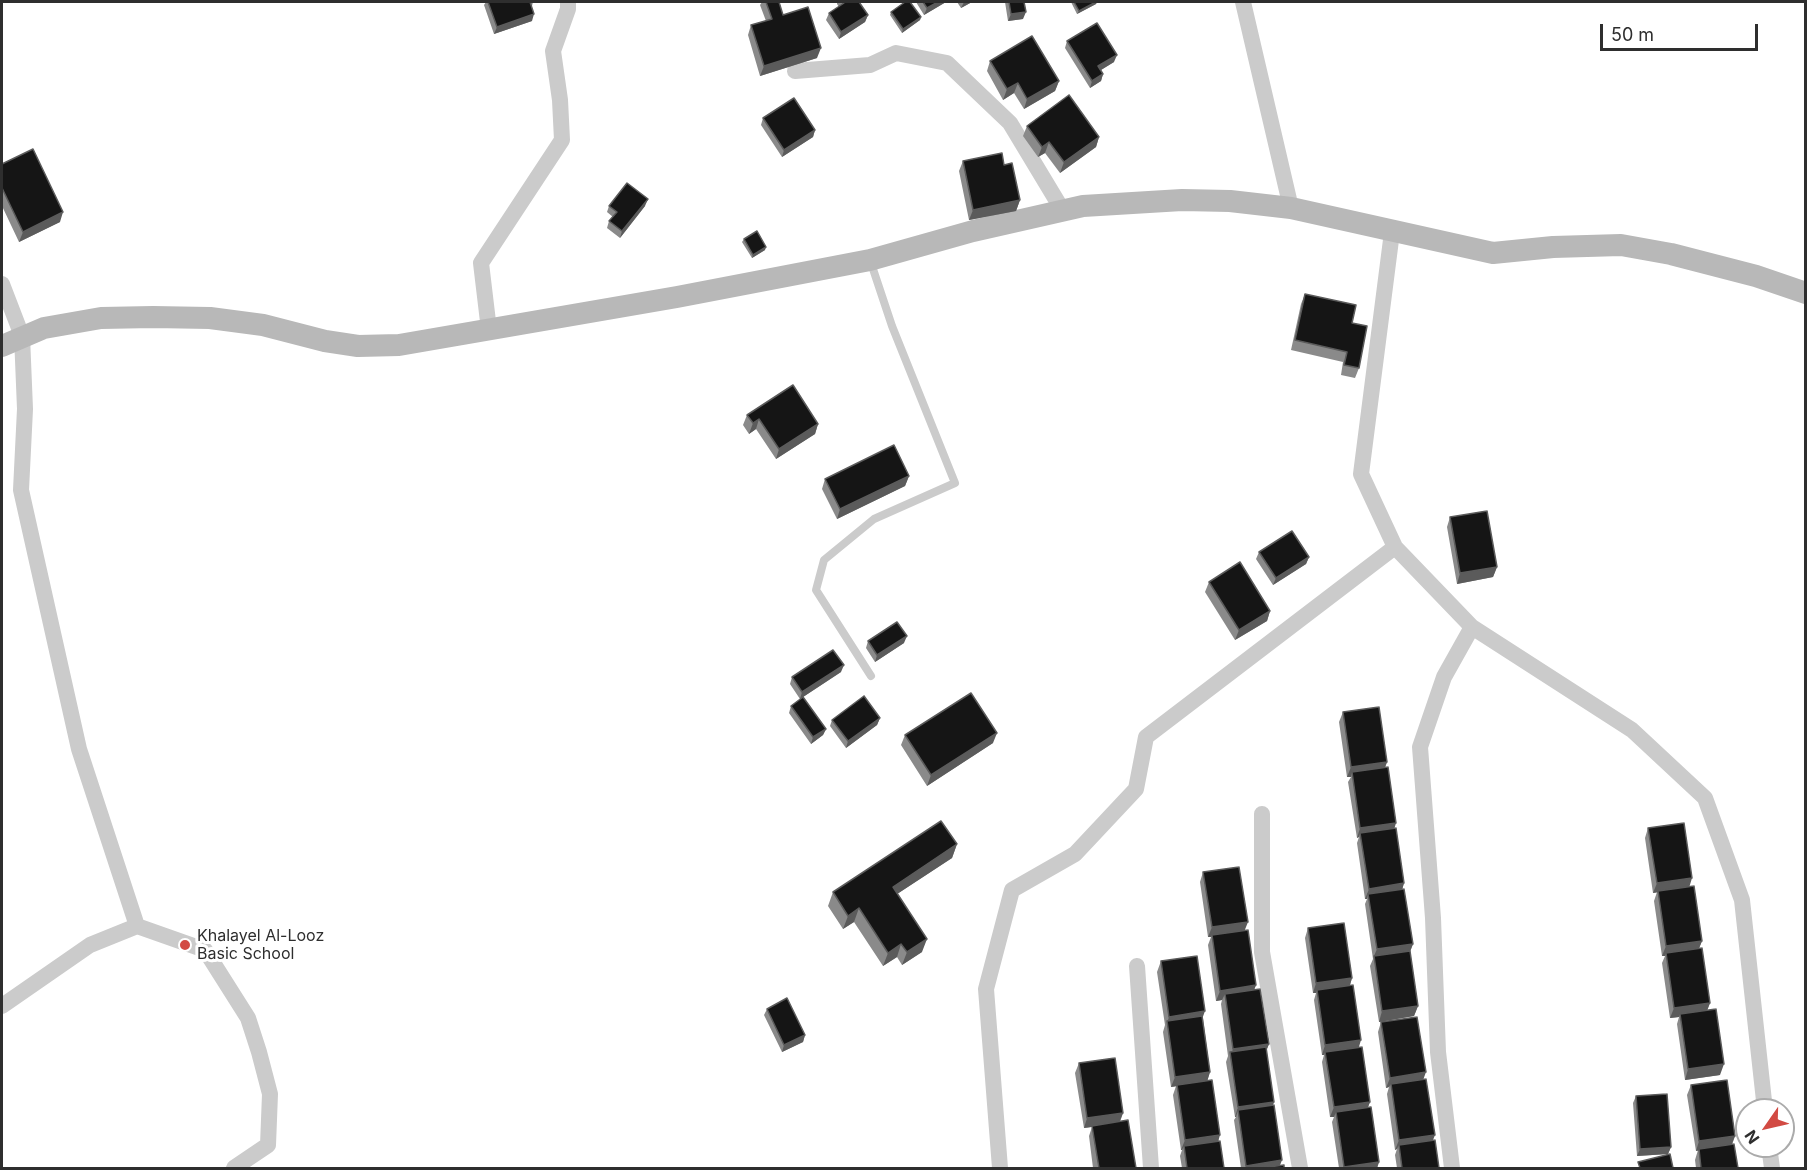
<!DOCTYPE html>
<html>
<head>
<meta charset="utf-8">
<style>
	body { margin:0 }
	#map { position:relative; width:1807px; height:1170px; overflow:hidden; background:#fff; font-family:Inter,sans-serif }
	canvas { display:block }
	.frame { position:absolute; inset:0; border:3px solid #2e2e2e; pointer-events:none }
	.north { position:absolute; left:1735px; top:1098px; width:60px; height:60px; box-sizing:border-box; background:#fff; border:2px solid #ababab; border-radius:50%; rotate:236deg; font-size:16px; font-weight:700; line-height:24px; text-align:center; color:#2e2e2e }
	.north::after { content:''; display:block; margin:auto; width:21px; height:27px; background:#d24a43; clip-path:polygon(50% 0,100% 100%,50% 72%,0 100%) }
	.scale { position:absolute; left:1600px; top:24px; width:158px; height:27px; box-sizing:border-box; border:3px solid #2e2e2e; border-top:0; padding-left:8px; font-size:18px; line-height:21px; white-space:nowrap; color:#2e2e2e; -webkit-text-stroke:4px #fff; paint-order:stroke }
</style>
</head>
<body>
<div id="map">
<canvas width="1807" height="1170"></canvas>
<div class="frame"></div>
<div class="north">N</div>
<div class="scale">50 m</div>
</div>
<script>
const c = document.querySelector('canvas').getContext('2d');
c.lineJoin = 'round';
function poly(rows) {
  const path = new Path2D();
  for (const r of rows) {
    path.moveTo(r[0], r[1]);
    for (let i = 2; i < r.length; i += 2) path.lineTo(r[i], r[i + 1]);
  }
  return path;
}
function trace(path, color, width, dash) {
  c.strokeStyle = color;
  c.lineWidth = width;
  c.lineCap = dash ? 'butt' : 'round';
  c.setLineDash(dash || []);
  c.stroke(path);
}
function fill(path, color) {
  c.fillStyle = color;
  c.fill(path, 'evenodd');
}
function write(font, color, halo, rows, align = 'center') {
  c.font = font + ' Inter,sans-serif';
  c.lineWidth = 6;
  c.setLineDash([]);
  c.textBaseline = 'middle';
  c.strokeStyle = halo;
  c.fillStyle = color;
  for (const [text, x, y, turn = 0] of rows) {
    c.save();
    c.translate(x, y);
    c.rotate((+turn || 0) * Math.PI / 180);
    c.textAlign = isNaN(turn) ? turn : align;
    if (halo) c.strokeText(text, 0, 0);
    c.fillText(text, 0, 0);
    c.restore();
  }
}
trace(poly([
	[870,260,892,326,955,483,874,519,824,560,816,590,871,676]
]), '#cbcbcb', 8);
trace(poly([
	[1243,2,1291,208],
	[795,71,870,65,896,53,947,63,1010,123,1063,211],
	[1392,232,1361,474,1395,547,1472,627,1632,730,1705,798,1742,900,1765,1110],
	[2,284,22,336,25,409,21,490,79,749,137,926],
	[489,330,481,263,562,140,560,100,553,51,568,9,568,2],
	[1262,814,1262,952,1300,1168],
	[1137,966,1151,1168],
	[2,1006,90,945,137,926,205,950,248,1018,259,1052,270,1094,268,1145,234,1168],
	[1769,1146,1772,1168],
	[1000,1168,986,989,1012,890,1075,854,1136,789,1146,737,1395,547],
	[1452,1168,1438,1052,1433,918,1420,747,1444,677,1472,627]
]), '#cbcbcb', 16);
trace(poly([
	[2,346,44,328,101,318,153,317,210,318,263,325,325,341,358,346,399,345,677,297,870,260,973,231,1083,206,1182,200,1230,201,1291,208,1493,253,1553,247,1621,245,1671,254,1756,276,1806,293]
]), '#b8b8b8', 22);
fill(poly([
	[486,2,533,2,532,6,532,21,494,34,484,5],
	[762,2,779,2,783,15,817,58,760,76,748,35,751,25,766,21,760,5],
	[837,2,859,2,868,15,865,22,839,39,826,20,829,13,839,7,837,4],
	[916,2,946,2,924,15],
	[957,2,972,2,961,8],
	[1005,2,1024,2,1023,19,1008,21],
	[1071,2,1097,2,1096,4,1077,14],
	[891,12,921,17,920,20,902,33,890,15],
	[1067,41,1114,62,1101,70,1103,74,1101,81,1090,88,1065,48],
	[990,61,1059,81,1055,91,1024,109,1014,93,1003,100,987,71],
	[763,118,815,130,813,137,782,157,761,125],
	[1027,126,1099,137,1096,147,1060,173,1045,153,1038,157,1023,136],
	[963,161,1004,165,1020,200,1016,211,969,220,959,171],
	[2,164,60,222,19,242,2,206],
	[609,206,645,206,620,238,607,228,609,221,613,217,607,212],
	[744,239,765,250,752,258,742,242],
	[1305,294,1352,323,1359,368,1355,378,1341,375,1343,362,1291,350,1301,304],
	[747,415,818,424,815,434,776,459,756,429,749,434,743,425],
	[909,476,905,486,837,519,822,489,825,479],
	[1450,517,1497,567,1493,577,1457,584,1447,527],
	[1259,552,1309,557,1306,564,1273,585,1256,559],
	[1209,582,1270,611,1267,621,1235,640,1205,592],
	[868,641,904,643,875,662,866,648],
	[841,672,800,699,790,684,792,677],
	[791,706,826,729,823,735,811,744,789,713],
	[1343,712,1387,762,1385,768,1394,829,1404,883,1402,889,1413,944,1410,952,1418,1006,1414,1016,1379,1022,1370,966,1373,959,1365,904,1367,899,1365,899,1357,843,1359,837,1357,838,1348,782,1351,777,1347,777,1339,722],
	[880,718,877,725,846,748,830,726,832,720],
	[905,735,993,743,927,786,901,745],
	[1648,828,1702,941,1699,948,1710,1003,1707,1011,1720,1075,1685,1080,1677,1024,1679,1017,1670,1018,1662,963,1665,956,1662,956,1654,901,1657,892,1653,893,1645,838],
	[957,844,952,858,897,894,922,952,902,965,897,957,883,966,854,922,843,929,828,906,833,892],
	[1203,872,1245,930,1256,985,1254,990,1269,1044,1266,1051,1274,1102,1273,1105,1280,1166,1284,1168,1241,1168,1234,1120,1236,1117,1235,1117,1226,1062,1228,1056,1221,1004,1222,1000,1216,1001,1208,945,1211,937,1208,937,1200,882],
	[1308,928,1352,978,1350,985,1359,1047,1370,1102,1368,1107,1379,1162,1377,1168,1339,1168,1332,1122,1334,1117,1330,1117,1322,1062,1324,1055,1322,1055,1314,1000,1316,993,1313,993,1305,938],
	[1161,961,1203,1018,1210,1072,1207,1081,1224,1168,1182,1168,1180,1156,1182,1150,1181,1150,1173,1095,1176,1086,1171,1087,1163,1032,1165,1025,1157,972],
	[767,1009,805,1035,803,1042,782,1052,764,1015],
	[1381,1022,1423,1080,1432,1141,1439,1168,1397,1168,1395,1155,1397,1149,1395,1150,1387,1094,1389,1087,1386,1088,1378,1032],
	[1079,1063,1123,1113,1120,1122,1136,1168,1093,1168,1089,1136,1092,1127,1084,1128,1075,1073],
	[1691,1085,1735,1136,1732,1145,1738,1168,1696,1168,1695,1160,1698,1150,1696,1151,1687,1095],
	[1636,1096,1671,1147,1668,1154,1637,1156,1633,1103]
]), '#8a8a8a');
fill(poly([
	[938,2,946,2,924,15,927,8],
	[964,2,972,2,961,8],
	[1096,2,1097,2,1096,4,1077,14,1079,11],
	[1026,12,1023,19,1008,21,1011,14],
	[534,14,532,21,494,34,497,27],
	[868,15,865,22,839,39,841,32],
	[921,17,920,20,902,33,903,29],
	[821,48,817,58,760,76,764,66],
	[1117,55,1114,62,1096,73,1098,66],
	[1103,74,1101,81,1090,88,1092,81],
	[1059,81,1055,91,1024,109,1027,99],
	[1018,83,1014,93,1003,100,1007,89],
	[815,130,813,137,782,157,784,150],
	[1099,137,1096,147,1060,173,1064,162],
	[1049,142,1045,153,1038,157,1042,147],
	[648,199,645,206,620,238,622,231],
	[1020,200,1016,211,969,220,973,210],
	[63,212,60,222,19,242,23,232],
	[766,247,765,250,752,258,753,255],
	[759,419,756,429,749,434,753,423],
	[818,424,815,434,776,459,779,449],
	[909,476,905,486,837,519,840,509],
	[1309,557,1306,564,1273,585,1276,578],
	[1497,567,1493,577,1457,584,1460,573],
	[1270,611,1267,621,1235,640,1239,630],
	[907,636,904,643,875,662,877,655],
	[844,665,841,672,800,699,802,692],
	[880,718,877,725,846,748,848,741],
	[826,729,823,735,811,744,813,737],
	[997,733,993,743,927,786,931,775],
	[1387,762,1383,772,1352,772,1351,777,1347,777,1351,767],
	[1396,823,1393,833,1360,833,1359,837,1357,838,1360,828],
	[957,844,952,858,888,900,893,887],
	[1692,878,1689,888,1653,893,1657,883],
	[1404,883,1401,894,1368,894,1367,899,1365,899,1369,889],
	[859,908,854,922,843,929,848,916],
	[1248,922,1244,932,1212,935,1211,937,1208,937,1212,927],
	[927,939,922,952,902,965,907,952],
	[1702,941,1698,951,1666,953,1665,956,1662,956,1666,946],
	[901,944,897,957,883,966,888,953],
	[1413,944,1409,954,1374,956,1377,949],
	[1352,978,1349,988,1317,990,1316,993,1313,993,1316,983],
	[1256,985,1252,995,1225,994,1222,1000,1216,1001,1220,991],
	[1710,1003,1706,1013,1680,1014,1679,1017,1670,1018,1674,1008],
	[1418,1006,1414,1016,1379,1022,1382,1011],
	[1205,1011,1201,1022,1167,1023,1169,1017],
	[805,1035,803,1042,782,1052,784,1045],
	[1361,1040,1358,1050,1325,1052,1324,1055,1322,1055,1325,1045],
	[1269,1044,1265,1054,1231,1055,1233,1049],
	[1724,1064,1720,1075,1685,1080,1688,1069],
	[1210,1072,1207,1082,1171,1087,1175,1077],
	[1426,1072,1422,1083,1391,1084,1389,1087,1386,1088,1390,1078],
	[1274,1102,1270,1112,1238,1110,1236,1117,1235,1117,1238,1107],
	[1370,1102,1366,1112,1336,1112,1334,1117,1330,1117,1334,1107],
	[1123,1113,1119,1123,1084,1128,1087,1118],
	[1220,1135,1217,1145,1184,1146,1182,1150,1181,1150,1185,1140],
	[1435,1135,1431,1145,1399,1145,1397,1149,1395,1150,1399,1140],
	[1735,1136,1731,1146,1696,1151,1699,1141],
	[1671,1147,1668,1154,1637,1156,1640,1149],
	[1282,1160,1279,1168,1245,1168,1246,1166],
	[1379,1162,1377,1168,1343,1168,1344,1167]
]), '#5b5b5b');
const building = poly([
	[488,2,530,2,534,14,497,27,488,2],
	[766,2,779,2,783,15,808,7,821,48,764,66,751,25,772,19,766,2],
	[842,2,859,2,868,15,841,32,829,13,844,3,842,2],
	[905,2,910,2,921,17,903,29,891,12,905,2],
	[923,2,938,2,927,8,923,2],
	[1009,2,1024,2,1026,12,1011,14,1009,2],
	[1074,2,1096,2,1079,11,1074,2],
	[1097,23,1117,55,1098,66,1103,74,1092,81,1067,41,1097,23],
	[1032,36,1059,81,1027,99,1018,83,1007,89,990,61,1032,36],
	[1069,95,1099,137,1064,162,1049,142,1042,147,1027,126,1069,95],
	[794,98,815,130,784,150,763,118,794,98],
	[33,149,63,212,23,232,2,188,2,164,33,149],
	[1002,153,1004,165,1012,163,1020,200,973,210,963,161,1002,153],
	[627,183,648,199,622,231,609,221,617,212,609,206,627,183],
	[757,231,766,247,753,255,744,239,757,231],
	[1305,294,1356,305,1352,323,1367,326,1359,368,1344,365,1347,352,1295,340,1305,294],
	[793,385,818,424,779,449,759,419,753,423,747,415,793,385],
	[894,445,909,476,840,509,825,479,894,445],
	[1487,511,1497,567,1460,573,1450,517,1487,511],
	[1292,531,1309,557,1276,578,1259,552,1292,531],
	[1240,562,1270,611,1239,630,1209,582,1240,562],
	[897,622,907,636,877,655,868,641,897,622],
	[833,650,844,665,802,692,792,677,833,650],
	[971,693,997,733,931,775,905,735,971,693],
	[864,696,880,718,848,741,832,720,864,696],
	[803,697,826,729,813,737,791,706,803,697],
	[1379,707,1387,762,1351,767,1343,712,1379,707],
	[1388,767,1396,823,1360,828,1352,772,1388,767],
	[941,821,957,844,893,887,927,939,907,952,901,944,888,953,859,908,848,916,833,892,941,821],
	[1684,823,1692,878,1657,883,1648,828,1684,823],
	[1396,828,1404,883,1369,889,1360,833,1396,828],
	[1239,867,1248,922,1212,927,1203,872,1239,867],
	[1694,886,1702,941,1666,946,1658,891,1694,886],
	[1404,889,1413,944,1377,949,1368,894,1404,889],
	[1344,923,1352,978,1316,983,1308,928,1344,923],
	[1248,930,1256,985,1220,991,1212,935,1248,930],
	[1702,948,1710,1003,1674,1008,1666,953,1702,948],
	[1410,951,1418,1006,1382,1011,1374,956,1410,951],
	[1197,956,1205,1011,1169,1017,1161,961,1197,956],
	[1353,985,1361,1040,1325,1045,1317,990,1353,985],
	[1260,989,1269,1044,1233,1049,1225,994,1260,989],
	[787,998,805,1035,784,1045,767,1009,787,998],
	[1716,1009,1724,1064,1688,1069,1680,1014,1716,1009],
	[1202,1016,1210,1072,1175,1077,1167,1021,1202,1016],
	[1417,1017,1426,1072,1390,1078,1381,1022,1417,1017],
	[1266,1047,1274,1102,1238,1107,1230,1052,1266,1047],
	[1362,1047,1370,1102,1334,1107,1325,1052,1362,1047],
	[1115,1058,1123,1113,1087,1118,1079,1063,1115,1058],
	[1426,1079,1435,1135,1399,1140,1391,1084,1426,1079],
	[1212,1080,1220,1135,1185,1140,1177,1085,1212,1080],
	[1727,1080,1735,1136,1699,1141,1691,1085,1727,1080],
	[1667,1094,1671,1147,1640,1149,1636,1096,1667,1094],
	[1274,1105,1282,1160,1246,1166,1238,1110,1274,1105],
	[1371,1107,1379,1162,1344,1167,1336,1112,1371,1107],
	[1128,1120,1136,1168,1099,1168,1092,1126,1128,1120],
	[1435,1140,1439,1168,1402,1168,1399,1145,1435,1140],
	[1220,1141,1224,1168,1187,1168,1184,1146,1220,1141],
	[1734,1144,1738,1168,1701,1168,1699,1149,1734,1144],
	[1670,1154,1673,1168,1640,1168,1638,1162,1670,1154],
	[1284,1165,1284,1168,1261,1168,1284,1165]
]);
fill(building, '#151515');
trace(building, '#5b5b5b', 1.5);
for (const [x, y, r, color] of [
	[185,945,6,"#d24a43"]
]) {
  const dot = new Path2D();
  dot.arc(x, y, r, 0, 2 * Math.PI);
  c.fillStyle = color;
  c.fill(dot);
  trace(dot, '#fff', 2);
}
write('16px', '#2e2e2e', '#fff', [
	["Khalayel Al-Looz",197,936],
	["Basic School",197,954]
], 'left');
</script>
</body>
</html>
